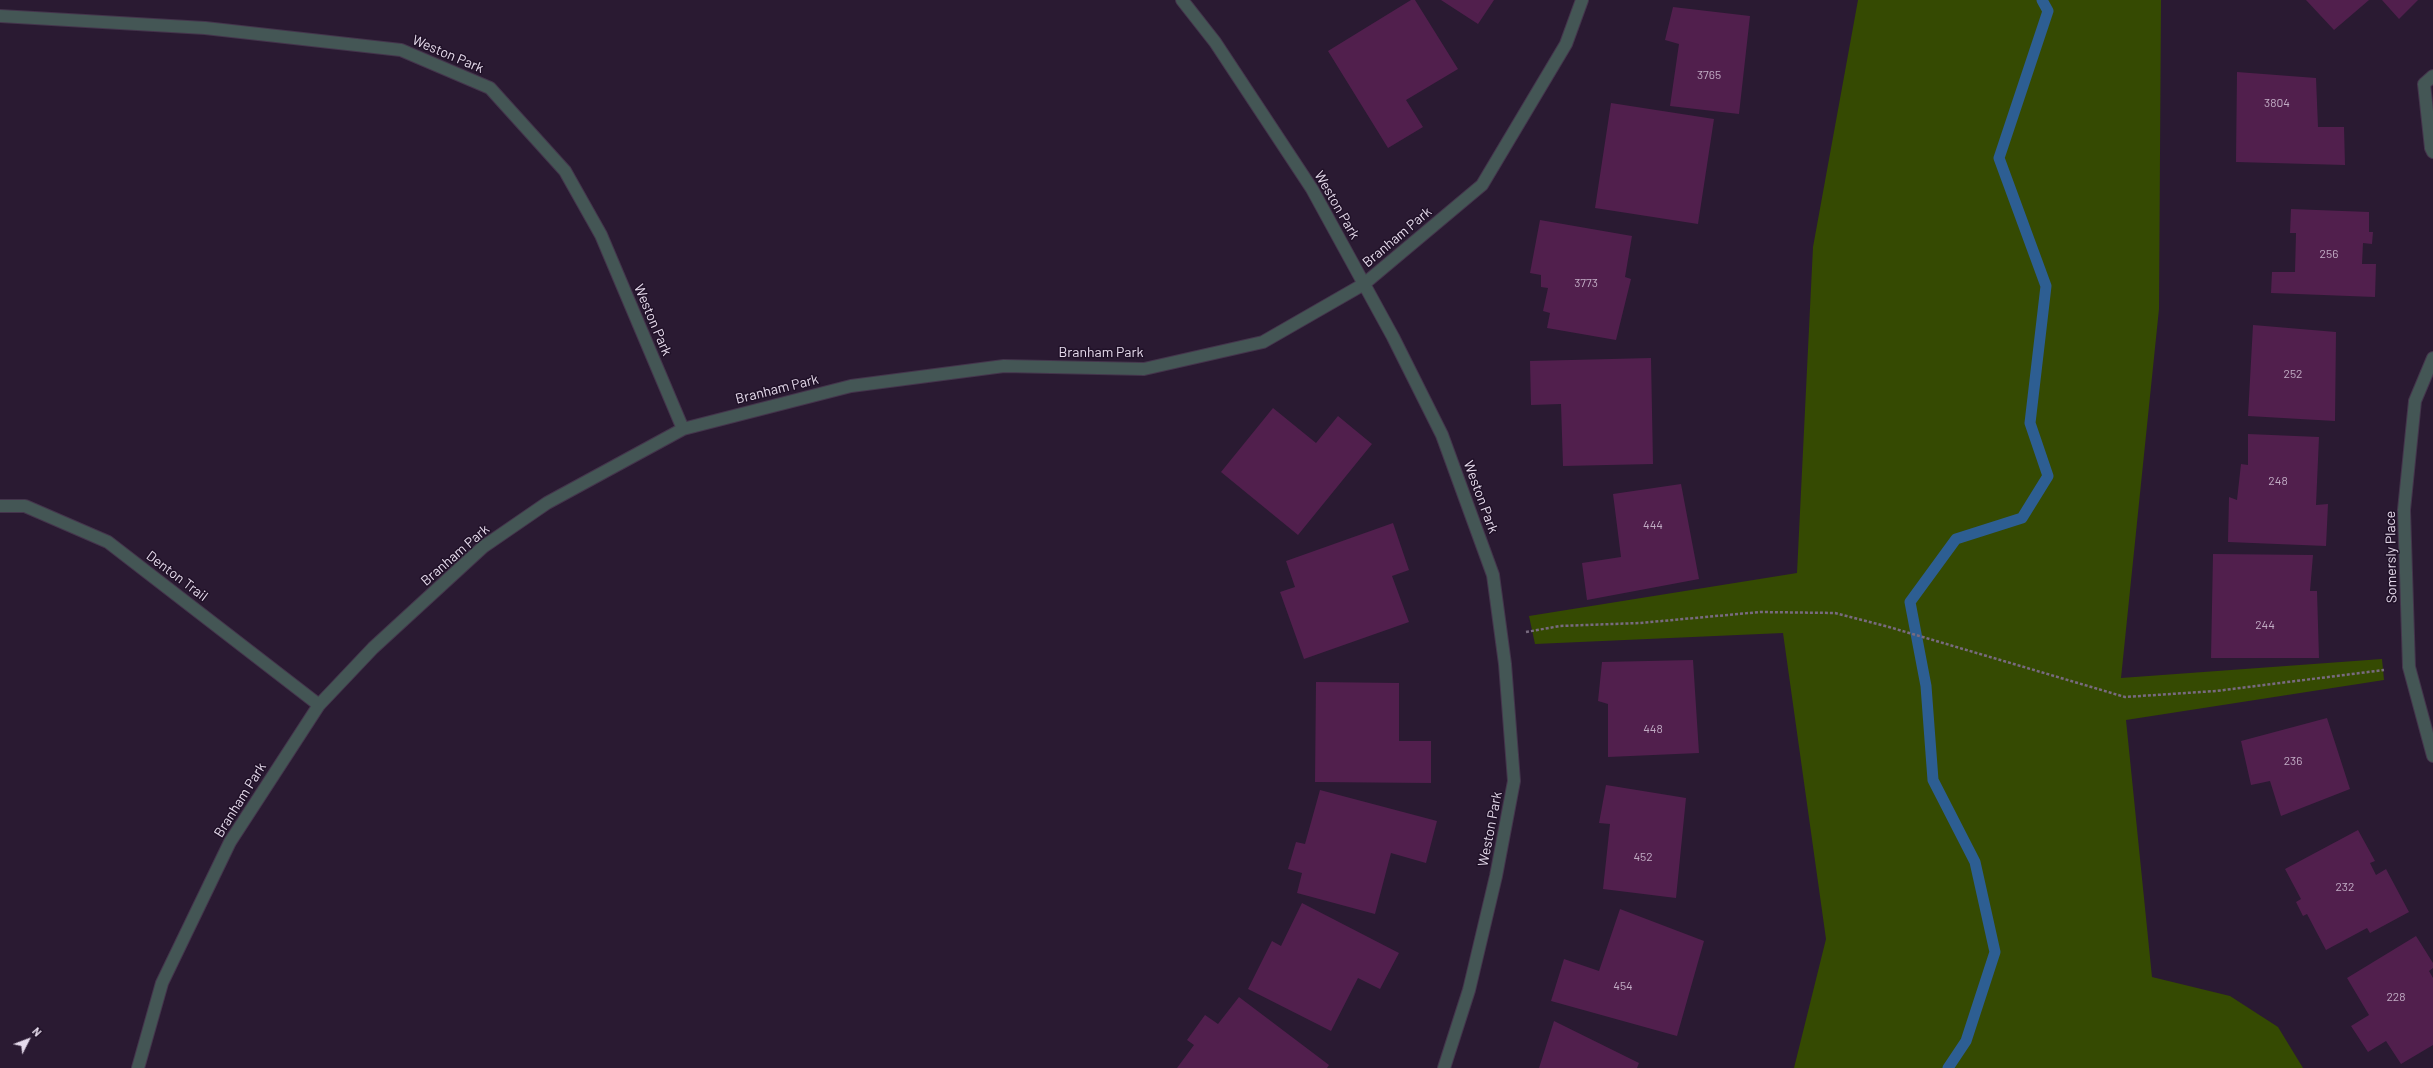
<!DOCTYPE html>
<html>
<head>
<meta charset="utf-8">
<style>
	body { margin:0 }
	#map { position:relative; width:2433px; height:1068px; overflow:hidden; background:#2a1a32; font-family:Barlow,sans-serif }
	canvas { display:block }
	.north { position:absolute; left:8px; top:1020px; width:40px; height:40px; -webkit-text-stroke:3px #201128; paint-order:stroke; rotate:48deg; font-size:11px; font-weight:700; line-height:16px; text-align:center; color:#e6dbec }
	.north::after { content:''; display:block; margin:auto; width:14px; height:18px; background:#e6dbec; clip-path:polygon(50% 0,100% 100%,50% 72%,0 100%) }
</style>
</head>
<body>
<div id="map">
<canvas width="2433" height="1068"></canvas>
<div class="north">N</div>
</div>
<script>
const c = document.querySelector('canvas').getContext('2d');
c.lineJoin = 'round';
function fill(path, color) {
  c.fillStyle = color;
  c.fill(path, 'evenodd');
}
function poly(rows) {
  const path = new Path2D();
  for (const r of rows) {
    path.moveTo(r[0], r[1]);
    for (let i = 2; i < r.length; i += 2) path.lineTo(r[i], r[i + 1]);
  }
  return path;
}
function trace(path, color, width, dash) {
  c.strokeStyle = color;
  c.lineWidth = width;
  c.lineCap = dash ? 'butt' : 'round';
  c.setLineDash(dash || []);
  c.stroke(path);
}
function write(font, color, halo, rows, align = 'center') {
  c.font = font + ' Barlow,sans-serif';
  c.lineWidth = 3;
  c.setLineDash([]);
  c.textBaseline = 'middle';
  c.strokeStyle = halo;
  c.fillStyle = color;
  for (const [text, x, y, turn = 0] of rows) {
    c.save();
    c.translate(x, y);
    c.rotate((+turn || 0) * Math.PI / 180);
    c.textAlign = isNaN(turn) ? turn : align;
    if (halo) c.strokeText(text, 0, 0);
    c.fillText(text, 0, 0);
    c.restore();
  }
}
fill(poly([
	[1858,0,2161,0,2159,309,2121,678,2382,659,2384,680,2126,720,2152,977,2230,996,2278,1027,2303,1068,1794,1068,1826,939,1783,633,1535,644,1529,616,1797,573,1813,247]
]), '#354a02');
trace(poly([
	[1948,1068,1966,1041,1995,952,1975,862,1933,780,1926,686,1910,602,1956,539,2022,518,2048,476,2030,423,2046,286,1999,158,2048,11,2042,0]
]), '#2d5e92', 11);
fill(poly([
	[1411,0,1415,0,1458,69,1406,100,1423,127,1388,148,1328,51],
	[1441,0,1494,0,1478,24],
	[2306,0,2369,0,2334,30],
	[2382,0,2418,0,2399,19],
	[1673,7,1750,16,1739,114,1670,106,1679,44,1665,40],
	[2237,72,2316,78,2318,127,2344,127,2345,165,2236,162],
	[1611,103,1714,119,1698,224,1595,208],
	[2291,209,2369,212,2369,232,2373,232,2372,244,2363,243,2362,264,2376,264,2375,297,2271,293,2272,272,2295,272,2296,233,2290,233],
	[1540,220,1632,236,1625,277,1631,279,1616,340,1547,328,1550,313,1543,311,1548,288,1541,287,1541,275,1530,273],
	[2253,325,2336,332,2335,421,2248,416],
	[1651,358,1653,464,1563,466,1561,404,1531,405,1530,361],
	[1273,408,1316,443,1338,416,1372,444,1298,535,1221,472],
	[2248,434,2319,437,2316,505,2328,504,2326,546,2228,542,2229,497,2237,500,2241,464,2248,465],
	[1681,484,1699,579,1587,600,1582,563,1621,557,1613,494],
	[1393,523,1409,570,1392,576,1409,622,1304,659,1280,592,1295,587,1286,561],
	[2213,554,2313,555,2310,591,2317,591,2319,658,2211,658],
	[1693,660,1699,753,1608,757,1608,704,1598,701,1602,662],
	[1316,682,1399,683,1399,741,1431,741,1431,783,1315,782],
	[2327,718,2350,789,2281,816,2270,781,2251,785,2241,741],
	[1606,785,1686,798,1676,898,1603,889,1610,824,1599,823],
	[1320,790,1437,821,1426,863,1391,853,1375,914,1297,893,1302,873,1288,869,1296,842,1305,844],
	[2358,830,2375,861,2370,863,2376,875,2386,869,2409,912,2370,933,2367,928,2326,950,2307,914,2303,916,2296,902,2301,899,2285,869],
	[1302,903,1399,953,1380,989,1358,978,1331,1031,1248,989,1272,941,1281,946],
	[1620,909,1704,941,1677,1036,1551,1001,1564,959,1599,971],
	[2416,936,2433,963,2433,968,2429,971,2433,978,2433,1045,2401,1064,2386,1041,2368,1052,2351,1026,2369,1015,2347,978],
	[1239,997,1329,1065,1327,1068,1177,1068,1194,1045,1187,1040,1205,1015,1218,1024],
	[1554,1021,1639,1063,1637,1068,1539,1068]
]), '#511f4d');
const minor = poly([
	[1182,0,1215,42,1312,189,1393,337,1442,435,1493,575,1505,664,1514,781,1496,876,1469,990,1444,1068],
	[0,16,205,28,401,50,490,88,565,171,601,235,683,429],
	[2433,76,2424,84,2431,148,2433,152],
	[2433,358,2415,401,2404,510,2409,667,2433,756],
	[0,506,25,506,108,542,319,705],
	[138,1068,162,983,230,842,319,705,373,648,483,547,547,503,683,429,851,386,1004,366,1144,369,1263,342,1364,284,1482,185,1566,44,1582,0]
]);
trace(minor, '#44354c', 14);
trace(poly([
	[1526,632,1560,626,1640,623,1760,612,1835,613,1889,627,2125,697,2216,691,2384,670]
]), '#786a7f', 2.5, [3, 2]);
trace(minor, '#445655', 12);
write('12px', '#c1acc4', null, [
	["3765",1709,75],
	["3804",2277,103],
	["256",2329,254],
	["3773",1586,283],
	["252",2293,374],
	["248",2278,481],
	["444",1653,525],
	["244",2265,625],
	["448",1653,729],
	["236",2293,761],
	["452",1643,857],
	["232",2345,887],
	["454",1623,986],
	["228",2396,997]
]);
write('14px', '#e6dbec', '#201128', [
	["Weston Park",448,54,23],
	["Weston Park",1337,205,60],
	["Branham Park",1397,237,-40],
	["Weston Park",653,320,67],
	["Branham Park",1101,352],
	["Branham Park",777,389,-14],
	["Weston Park",1481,497,70],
	["Branham Park",455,555,-41],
	["Somersly Place",2391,557,-91],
	["Denton Trail",177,576,37],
	["Branham Park",240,800,-58],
	["Weston Park",1490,829,-79]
]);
</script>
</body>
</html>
